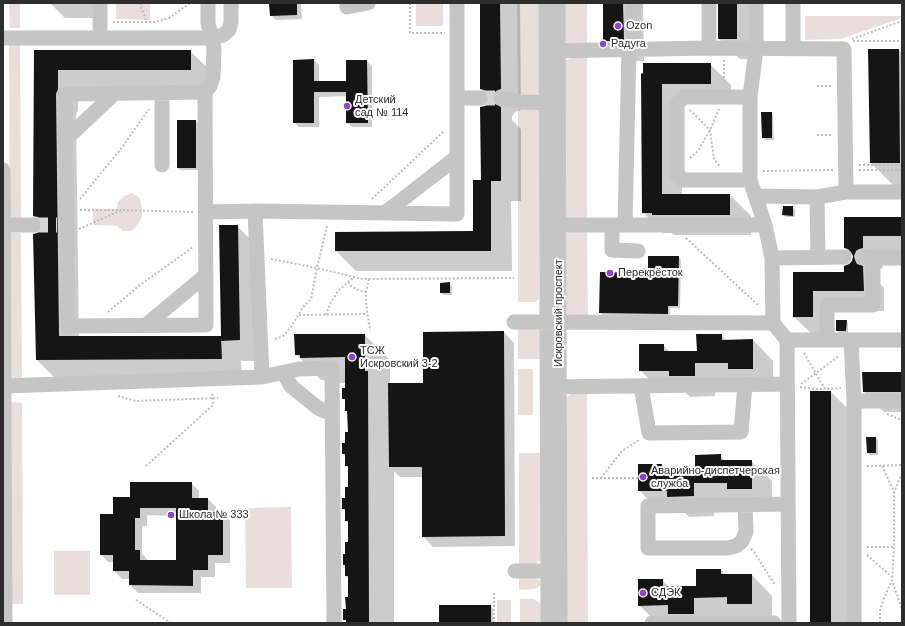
<!DOCTYPE html>
<html>
<head>
<meta charset="utf-8">
<style>
	body { margin:0 }
	#map { position:relative; width:905px; height:626px; overflow:hidden; background:#fff; font-family:Arial,sans-serif }
	canvas { display:block }
	.frame { position:absolute; inset:0; border:4px solid #2e2e2e; pointer-events:none }
</style>
</head>
<body>
<div id="map">
<canvas width="905" height="626"></canvas>
<div class="frame"></div>
</div>
<script>
const c = document.querySelector('canvas').getContext('2d');
c.lineJoin = 'round';
function fill(path, color) {
  c.fillStyle = color;
  c.fill(path, 'evenodd');
}
function poly(rows) {
  const path = new Path2D();
  for (const r of rows) {
    path.moveTo(r[0], r[1]);
    for (let i = 2; i < r.length; i += 2) path.lineTo(r[i], r[i + 1]);
  }
  return path;
}
function trace(path, color, width, dash) {
  c.strokeStyle = color;
  c.lineWidth = width;
  c.lineCap = dash ? 'butt' : 'round';
  c.setLineDash(dash || []);
  c.stroke(path);
}
function write(font, color, halo, rows, align = 'center') {
  c.font = font + ' Arial,sans-serif';
  c.lineWidth = 4;
  c.setLineDash([]);
  c.textBaseline = 'middle';
  c.strokeStyle = halo;
  c.fillStyle = color;
  for (const [text, x, y, turn = 0] of rows) {
    c.save();
    c.translate(x, y);
    c.rotate((+turn || 0) * Math.PI / 180);
    c.textAlign = isNaN(turn) ? turn : align;
    if (halo) c.strokeText(text, 0, 0);
    c.fillText(text, 0, 0);
    c.restore();
  }
}
fill(poly([
	[9,3,20,3,20,28,10,28],
	[116,3,150,3,150,20,116,19],
	[416,3,443,3,443,26,416,26],
	[517,3,539,3,539,97,518,96],
	[565,3,587,3,587,46,575,46,565,42],
	[805,16,902,16,902,18,841,39,805,40],
	[9,41,20,41,21,222,10,222],
	[587,56,587,220,568,219,566,217,566,214,565,60,575,57],
	[518,108,539,109,539,299,535,302,518,302],
	[132,193,139,197,142,207,142,217,136,227,130,231,123,231,117,226,93,225,93,209,117,209,118,202,124,196],
	[568,232,587,232,588,316,566,316,566,235],
	[10,233,21,233,22,377,17,381,11,381],
	[518,315,540,318,540,359,518,359],
	[518,369,533,369,533,415,518,415],
	[587,393,588,623,567,623,566,399,568,396,571,394],
	[11,402,22,403,23,604,12,604],
	[519,453,541,453,541,560,535,564,519,564],
	[291,507,292,588,246,588,245,508],
	[54,551,90,551,90,595,54,595],
	[519,578,535,578,541,581,541,585,535,589,519,590],
	[520,599,534,599,541,604,541,623,520,623],
	[497,600,511,600,511,623,497,623]
]), '#eadedd');
fill(poly([
	[50,3,106,3,107,18,65,18],
	[270,3,301,3,302,19,276,20,271,15],
	[481,3,520,3,521,110,515,112,512,117,512,120,521,129,521,201,511,201,512,271,356,271,336,251,474,232,482,181,485,106,488,103,490,97,481,89],
	[604,3,643,3,644,61,625,61,604,41],
	[718,3,757,3,758,59,740,59,719,39],
	[898,50,902,53,902,188,896,188,871,163],
	[35,51,190,51,211,71,211,90,78,91,78,110,76,115,79,337,222,337,237,226,258,247,260,361,243,361,241,360,242,380,57,380,37,360,41,230,43,225,34,216],
	[314,60,319,65,319,82,347,82,367,61,372,66,372,127,352,127,347,122,347,96,319,97,319,127,299,127,294,122],
	[710,64,731,85,731,104,682,104,682,195,730,195,751,216,751,235,674,235,671,233,663,233,643,212,642,74],
	[762,113,771,113,773,115,774,140,765,140,763,138],
	[196,121,198,124,198,170,180,170,178,168],
	[793,207,795,210,795,217,786,217,783,215],
	[845,218,902,218,902,256,883,256,883,268,880,269,874,278,884,288,884,311,833,312,833,337,815,337,794,317,794,273,845,273,853,261,854,257,845,248],
	[679,257,681,260,680,308,670,308,670,315,603,315,600,313,649,274],
	[449,283,452,286,452,295,444,295,441,293],
	[846,321,848,323,848,333,839,333,837,330],
	[504,332,514,343,515,546,433,547,423,536,423,477,400,477,394,471,394,623,347,623,344,619,349,598,349,579,346,576,346,567,344,564,349,543,349,524,346,521,346,512,343,509,349,488,349,468,346,466,346,457,343,454,349,433,348,413,346,410,346,401,343,399,346,389,346,383,327,383,324,380,321,380,296,354,365,335,390,360,390,384,424,384],
	[721,335,727,341,753,340,773,361,773,389,715,383,715,396,690,397,684,391,661,391,640,370,663,345,670,352,698,352],
	[902,373,902,412,884,412,864,392],
	[831,392,851,412,851,623,810,623],
	[867,438,876,438,878,440,878,455,870,455,868,452],
	[720,455,725,461,751,461,772,481,772,509,714,503,714,516,689,517,683,511,659,511,639,490,662,465,669,472,696,472],
	[191,483,199,491,199,499,208,499,216,507,216,513,223,513,230,521,230,563,215,563,215,577,201,577,201,593,138,593,130,585,130,579,122,579,114,571,114,562,108,562,101,554,114,515,131,498],
	[147,515,177,516,177,561,147,561,147,559,142,554,142,526,147,526],
	[721,570,726,575,752,575,772,596,772,623,657,623,639,605,662,580,669,587,697,587],
	[491,606,493,609,493,623,440,623]
]), '#0003');
fill(poly([
	[269,3,297,3,297,15,270,16],
	[480,3,500,3,501,89,498,90,495,92,492,97,492,100,495,104,501,107,501,181,491,181,491,251,335,251,335,232,473,231,473,180,481,180,480,107,485,106,488,103,489,98,488,93,484,90,480,89],
	[603,3,623,3,624,41,603,41],
	[718,3,737,3,737,39,718,39],
	[868,49,899,49,900,163,870,163],
	[34,50,191,50,191,70,58,70,58,89,56,94,59,336,221,336,219,225,238,225,240,340,221,341,221,337,222,359,36,360,33,234,37,233,41,230,42,225,41,220,38,217,33,216],
	[314,59,314,81,346,81,346,60,367,60,368,123,346,123,346,92,314,92,314,123,293,123,293,60],
	[643,63,711,63,711,84,662,84,662,194,730,194,730,215,652,215,652,213,642,213,641,74,643,73],
	[761,112,772,112,772,138,762,138],
	[177,120,196,120,196,168,177,168],
	[783,206,793,206,793,216,782,215],
	[844,217,902,217,902,236,863,236,863,248,859,249,856,251,854,256,855,260,857,264,863,266,864,291,813,291,813,317,793,317,793,272,844,272,844,266,849,264,852,261,853,256,851,252,848,249,844,248],
	[648,256,679,256,678,306,668,306,668,314,599,313,600,272,648,273],
	[450,282,450,293,440,293,440,283],
	[836,320,847,320,846,331,836,331],
	[504,331,505,536,422,537,422,467,389,467,388,383,423,383,423,332],
	[294,334,365,334,365,371,368,371,369,623,346,623,346,620,343,620,343,609,346,609,345,597,348,597,348,576,345,576,345,565,343,565,343,554,345,554,345,542,348,542,348,521,345,521,345,509,342,509,342,498,345,498,345,487,348,487,348,466,345,466,345,454,342,454,342,443,345,443,345,432,348,432,347,411,345,411,345,399,342,399,342,388,345,388,345,357,300,358,300,355,295,355],
	[696,334,722,334,722,340,753,339,753,369,728,369,728,363,695,363,695,376,669,376,669,371,639,371,639,344,664,344,664,351,697,351],
	[862,372,902,372,902,392,863,392],
	[810,391,831,391,831,623,810,623],
	[866,437,876,437,876,453,867,453],
	[721,454,721,460,752,460,752,489,727,489,727,483,694,483,694,496,667,497,667,491,638,491,638,464,662,464,662,471,695,471,695,455],
	[130,482,192,482,192,498,208,498,208,512,223,512,223,555,208,555,208,570,193,570,193,586,129,585,129,571,113,571,113,555,100,555,100,514,113,514,113,497,130,497],
	[140,508,176,508,176,560,140,560,140,550,135,550,135,518,140,518],
	[696,569,721,569,721,574,752,574,752,604,727,604,727,597,694,598,694,614,668,614,668,605,638,606,638,579,663,579,663,586,696,586],
	[439,605,491,605,491,623,439,623]
]), '#151515');
trace(poly([
	[480,98,501,98],
	[33,225,57,225]
]), '#d5d5d5', 15, [15, 8]);
trace(poly([
	[140,3,141,7,147,22],
	[410,3,410,33,445,33],
	[113,22,155,22,169,18,190,3],
	[852,39,902,21],
	[853,41,902,41],
	[724,60,724,83],
	[817,86,832,86],
	[690,110,710,130,714,159,720,167],
	[817,135,832,135],
	[690,158,698,151,710,130,719,109],
	[859,165,902,165],
	[859,170,902,170],
	[763,171,833,170],
	[80,199,120,150,149,109],
	[372,199,444,131],
	[80,210,121,210],
	[79,229,122,210,193,212],
	[686,238,759,306],
	[271,259,317,268,362,279,514,278],
	[369,279,366,292,366,303,370,331],
	[348,282,352,287,361,291,366,292],
	[108,312,140,285,193,247],
	[299,315,367,314],
	[326,315,330,304,338,291,354,277],
	[275,339,283,336,291,327,303,307,311,299,317,268,327,226],
	[804,353,825,389,841,388],
	[801,384,839,356],
	[800,387,815,389,824,389],
	[118,396,136,401,218,398],
	[887,414,902,420],
	[146,466,213,405,212,392],
	[867,466,902,465],
	[882,466,894,492],
	[902,473,894,492,894,547,892,581,902,609],
	[592,478,638,478],
	[601,478,622,451,639,440],
	[867,547,894,547],
	[751,549,754,552,775,585],
	[867,555,892,577],
	[494,593,494,623],
	[136,600,171,623],
	[880,623,880,611,883,601,891,582]
]), '#bebebe', 2, [2, 2]);
trace(poly([
	[546,3,548,623],
	[558,3,560,623],
	[633,3,634,50],
	[709,3,709,48],
	[756,3,756,49,750,97,750,180,765,225,772,258,773,323,787,340,789,623],
	[793,3,793,49],
	[347,7,368,3],
	[100,37,100,3],
	[3,38,211,38,223,35,229,30,231,22,231,3],
	[547,51,709,48,844,49,846,192,817,197,756,196],
	[205,92,65,94,68,326,206,325,205,92,210,86,213,77,214,48,208,23,208,3],
	[457,98,480,98],
	[501,98,520,102,556,103],
	[66,139,115,93],
	[162,165,162,93],
	[3,170,5,623],
	[750,180,683,180,677,174,677,104,684,97,750,97],
	[846,192,902,192],
	[817,197,818,257],
	[255,211,262,377],
	[206,212,255,211,457,214,457,3],
	[385,213,457,157],
	[3,225,33,225],
	[559,225,765,225],
	[612,225,612,250,638,251],
	[625,225,629,50],
	[863,257,873,258,902,258],
	[772,258,844,257],
	[514,322,773,323],
	[146,325,206,275],
	[787,340,902,340],
	[827,340,827,305,873,305,873,258],
	[851,340,854,401,854,623],
	[285,372,287,379,291,386,318,408,325,411,332,411],
	[4,386,262,377,299,369,332,368,334,623],
	[641,386,649,433,741,432,745,385],
	[550,387,787,384],
	[854,401,902,401],
	[745,505,746,532,742,541,736,546,727,548,648,548,648,506,788,504],
	[515,571,548,571],
	[652,623,774,623]
]), '#c5c5c5', 15);
for (const [x, y, r, color] of [
	[618,26,4,"#9142d3"],
	[603,44,4,"#9142d3"],
	[347,106,4,"#9142d3"],
	[610,273,4,"#9142d3"],
	[352,357,4,"#9142d3"],
	[643,477,4,"#9142d3"],
	[171,515,4,"#9142d3"],
	[643,593,4,"#9142d3"]
]) {
  const dot = new Path2D();
  dot.arc(x, y, r, 0, 2 * Math.PI);
  c.fillStyle = color;
  c.fill(dot);
  trace(dot, '#fff', 1.5);
}
write('11px', '#2e2e2e', '#fff', [
	["Ozon",626,26],
	["Радуга",611,44],
	["Детский",355,100],
	["сад № 114",355,113],
	["Перекрёсток",618,273],
	["ТСЖ",360,351],
	["Искровский 3-2",360,364],
	["Аварийно-диспетчерская",651,471],
	["служба",651,484],
	["Школа № 333",179,515],
	["СДЭК",651,593]
], 'left');
write('11px', '#2e2e2e', '#fff', [
	["Искровский проспект",559,313,-90]
]);
</script>
</body>
</html>
